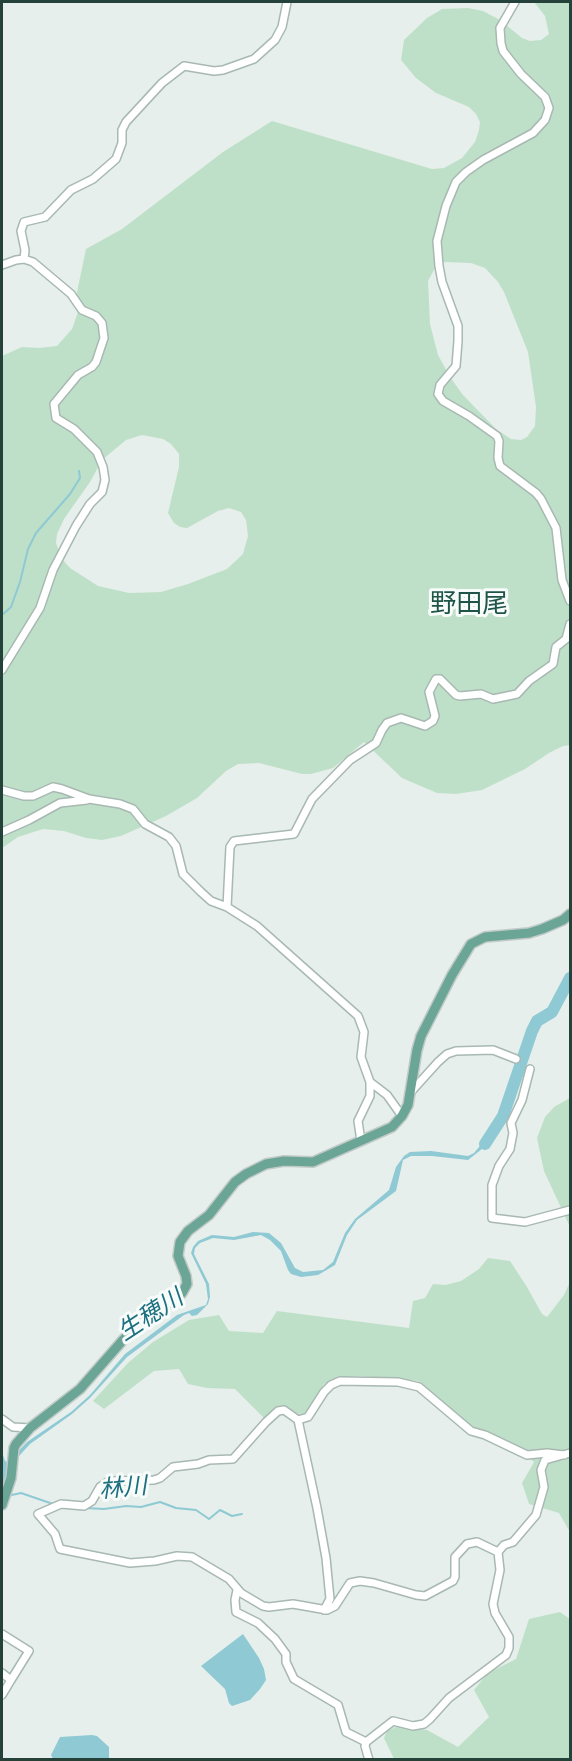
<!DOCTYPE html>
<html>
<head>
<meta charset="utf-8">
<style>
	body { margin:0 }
	#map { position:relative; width:572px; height:1761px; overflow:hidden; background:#e6efeb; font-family:Signika,sans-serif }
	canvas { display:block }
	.frame { position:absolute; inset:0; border:3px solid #24423a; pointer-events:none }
</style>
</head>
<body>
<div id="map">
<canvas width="572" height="1761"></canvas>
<div class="frame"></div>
</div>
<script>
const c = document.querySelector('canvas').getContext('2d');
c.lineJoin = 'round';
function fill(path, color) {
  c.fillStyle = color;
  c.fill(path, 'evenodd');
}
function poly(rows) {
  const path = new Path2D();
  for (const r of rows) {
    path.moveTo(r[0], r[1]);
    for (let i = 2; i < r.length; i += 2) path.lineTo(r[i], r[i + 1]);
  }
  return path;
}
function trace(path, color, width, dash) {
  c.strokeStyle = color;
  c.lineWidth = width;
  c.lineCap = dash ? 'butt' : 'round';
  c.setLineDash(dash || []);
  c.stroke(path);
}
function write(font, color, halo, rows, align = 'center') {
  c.font = font + ' Signika,"Noto Sans JP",sans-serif';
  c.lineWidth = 6;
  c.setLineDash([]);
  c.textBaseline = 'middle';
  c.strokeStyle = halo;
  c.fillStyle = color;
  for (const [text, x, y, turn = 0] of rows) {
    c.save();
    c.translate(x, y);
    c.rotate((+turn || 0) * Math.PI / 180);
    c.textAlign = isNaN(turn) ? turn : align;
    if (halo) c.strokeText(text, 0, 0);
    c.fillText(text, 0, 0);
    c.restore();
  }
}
fill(poly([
	[534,2,570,2,570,745,563,746,549,753,525,769,482,790,456,794,437,793,402,778,364,742,333,768,311,774,302,774,259,763,238,764,226,771,197,798,166,816,121,836,102,840,86,838,64,831,43,829,18,837,2,848,2,356,22,347,39,348,57,346,72,329,79,309,77,292,86,249,122,229,223,152,272,121,432,169,444,168,462,158,475,142,479,130,480,122,476,114,469,107,436,93,416,78,401,60,404,40,427,18,442,9,468,8,483,11,500,20,522,38,530,41,541,40,549,34,545,16],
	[445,262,471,263,485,268,498,282,504,292,528,352,536,407,535,426,527,437,521,440,511,439,496,429,463,395,450,377,438,355,430,324,428,281,435,268],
	[142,435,163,439,171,444,179,454,179,467,168,513,174,523,180,527,187,528,218,511,229,508,241,512,246,520,248,536,243,554,227,569,188,584,161,592,129,593,98,586,70,568,62,559,56,543,57,534,64,519,90,482,102,460,126,440],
	[570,1098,570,1227,544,1171,537,1138,545,1117,554,1107],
	[488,1258,510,1261,527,1287,542,1314,547,1317,564,1295,570,1282,570,1532,559,1513,529,1504,522,1483,534,1462,516,1446,490,1433,471,1428,418,1381,360,1376,338,1377,324,1384,306,1413,298,1414,281,1405,264,1418,235,1389,207,1388,188,1384,179,1369,154,1371,104,1409,93,1401,128,1363,153,1342,189,1320,219,1315,229,1331,263,1333,277,1311,409,1328,413,1301,425,1298,433,1284,445,1285,461,1281,479,1269],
	[560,1612,570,1619,570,1759,394,1759,384,1738,387,1731,398,1726,427,1730,458,1747,489,1717,474,1690,488,1673,516,1659,529,1619]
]), '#bfe0c8');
fill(poly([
	[498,1130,492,1141,468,1160,432,1156,411,1156,403,1160,396,1191,357,1220,347,1235,335,1265,318,1275,301,1277,291,1274,288,1270,281,1251,270,1240,261,1235,234,1240,213,1238,200,1243,195,1248,194,1254,209,1284,210,1297,208,1304,197,1315,192,1316,189,1313,184,1315,127,1357,90,1398,72,1414,30,1444,9,1467,2,1493,2,1452,5,1461,8,1462,27,1442,71,1412,90,1395,125,1354,177,1315,206,1305,208,1299,206,1284,191,1253,193,1247,198,1241,212,1235,234,1237,253,1232,269,1233,281,1243,295,1268,303,1272,323,1270,333,1262,345,1233,355,1219,389,1190,396,1167,404,1156,410,1152,431,1151,468,1156,474,1153,490,1134],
	[243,1634,259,1658,264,1669,266,1680,260,1689,250,1700,232,1706,229,1703,225,1689,201,1666],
	[92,1735,97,1736,109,1747,109,1759,53,1759,51,1755,60,1737]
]), '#8ec9d4');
trace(poly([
	[2,615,11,607,20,582,28,549,36,533,70,494,80,478,79,471],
	[7,1496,21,1493,53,1504],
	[85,1508,104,1509,126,1506,141,1507,160,1502,176,1508,196,1510,209,1519,220,1510,232,1516,242,1514]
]), '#8ec9d4', 2);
trace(poly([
	[485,1144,503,1116,532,1031,537,1021,552,1012,570,978]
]), '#8ec9d4', 12);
const minor = poly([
	[515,2,500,28,501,43,503,51,521,74,545,97,549,108,545,120,533,133,483,160,466,172,456,182,446,206,437,241,439,266,442,282,458,326,458,341,456,366,440,385,438,394,443,401,469,416,497,436,499,441,498,458,500,466,536,493,541,499,556,528,562,580,570,601],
	[24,259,25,250,21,231,24,222,45,217,71,190,93,179,116,159,122,143,122,130,126,122,162,83,184,66,214,71,223,70,254,59,275,40,282,27,287,2],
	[2,265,16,260,24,259,33,262,71,294,82,310,96,316,102,323,104,338,96,362,92,367,78,375,54,404,56,418,74,429,97,452,103,467,105,480,102,492,90,504,76,526,53,570,40,608,2,670],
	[2,790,24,796,33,796,53,787,62,789,89,799,120,804,133,809,145,824,169,837,176,846,183,874,201,892,211,901,227,907,257,926,358,1016,364,1032,361,1057,370,1082,387,1095,402,1116],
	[2,832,29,820,60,803,87,800],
	[227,907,230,847,234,841,294,834,312,799,350,760,376,743,382,730,387,723,401,718,425,726,433,721,435,716,429,692,436,679,440,679,456,695,460,696,481,694,493,699,517,694,529,681,553,664,556,647,566,639,570,624],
	[530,1069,522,1100,511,1123,513,1133,510,1149,499,1166,492,1185,492,1218,525,1222,570,1210],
	[410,1093,438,1062,447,1054,456,1051,493,1050,516,1059],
	[361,1141,358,1121,370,1096,370,1082],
	[2,1419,13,1427,30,1428],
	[298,1420,317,1508,326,1558,330,1599,324,1610],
	[498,1552,477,1542,467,1544,455,1557,455,1577,453,1581,425,1596,416,1595,374,1583,360,1581,350,1583,335,1606,327,1610,293,1604,269,1607,263,1606,241,1593,229,1579,192,1557,177,1556,155,1561,130,1563,60,1549,55,1534,38,1514,61,1504,84,1506,92,1501,100,1487,109,1481,154,1480,160,1478,173,1467,198,1464,209,1460,233,1459,266,1422,278,1411,284,1410,298,1420,308,1417,324,1392,331,1385,340,1381,398,1382,419,1387,471,1431,485,1435,527,1455,547,1453,564,1455],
	[237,1590,235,1600,236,1612,258,1623,275,1639,286,1654,286,1662,294,1679,338,1705,346,1732,366,1742],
	[2,1634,29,1651,11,1680],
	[2,1673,11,1680,2,1695],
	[366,1742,393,1721,413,1726,424,1724,430,1719,449,1698,506,1655,509,1648,509,1637,495,1613,493,1604,500,1570,498,1552,504,1545,513,1542,536,1515,544,1487,541,1470,545,1460,570,1453],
	[366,1742,365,1746,369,1760]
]);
const major = poly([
	[2,1505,11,1478,14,1448,16,1444,30,1428,80,1389,123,1340,144,1319,174,1301,182,1293,187,1284,186,1276,178,1256,180,1242,188,1231,209,1215,235,1182,246,1174,266,1164,284,1161,313,1162,392,1127,402,1116,408,1105,417,1050,421,1036,452,975,471,944,485,937,529,933,542,929,563,920,570,914]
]);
trace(minor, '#a8b8b2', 10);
trace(major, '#c2cac8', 12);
trace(minor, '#fff', 7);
trace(major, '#6aa596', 9);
write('italic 24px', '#1c6f80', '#f7fbf9', [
	["生穂川",151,1316,-33],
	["林川",123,1489,-5]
]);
write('26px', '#1f5548', '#f7fbf9', [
	["野田尾",469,605]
]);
</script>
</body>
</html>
